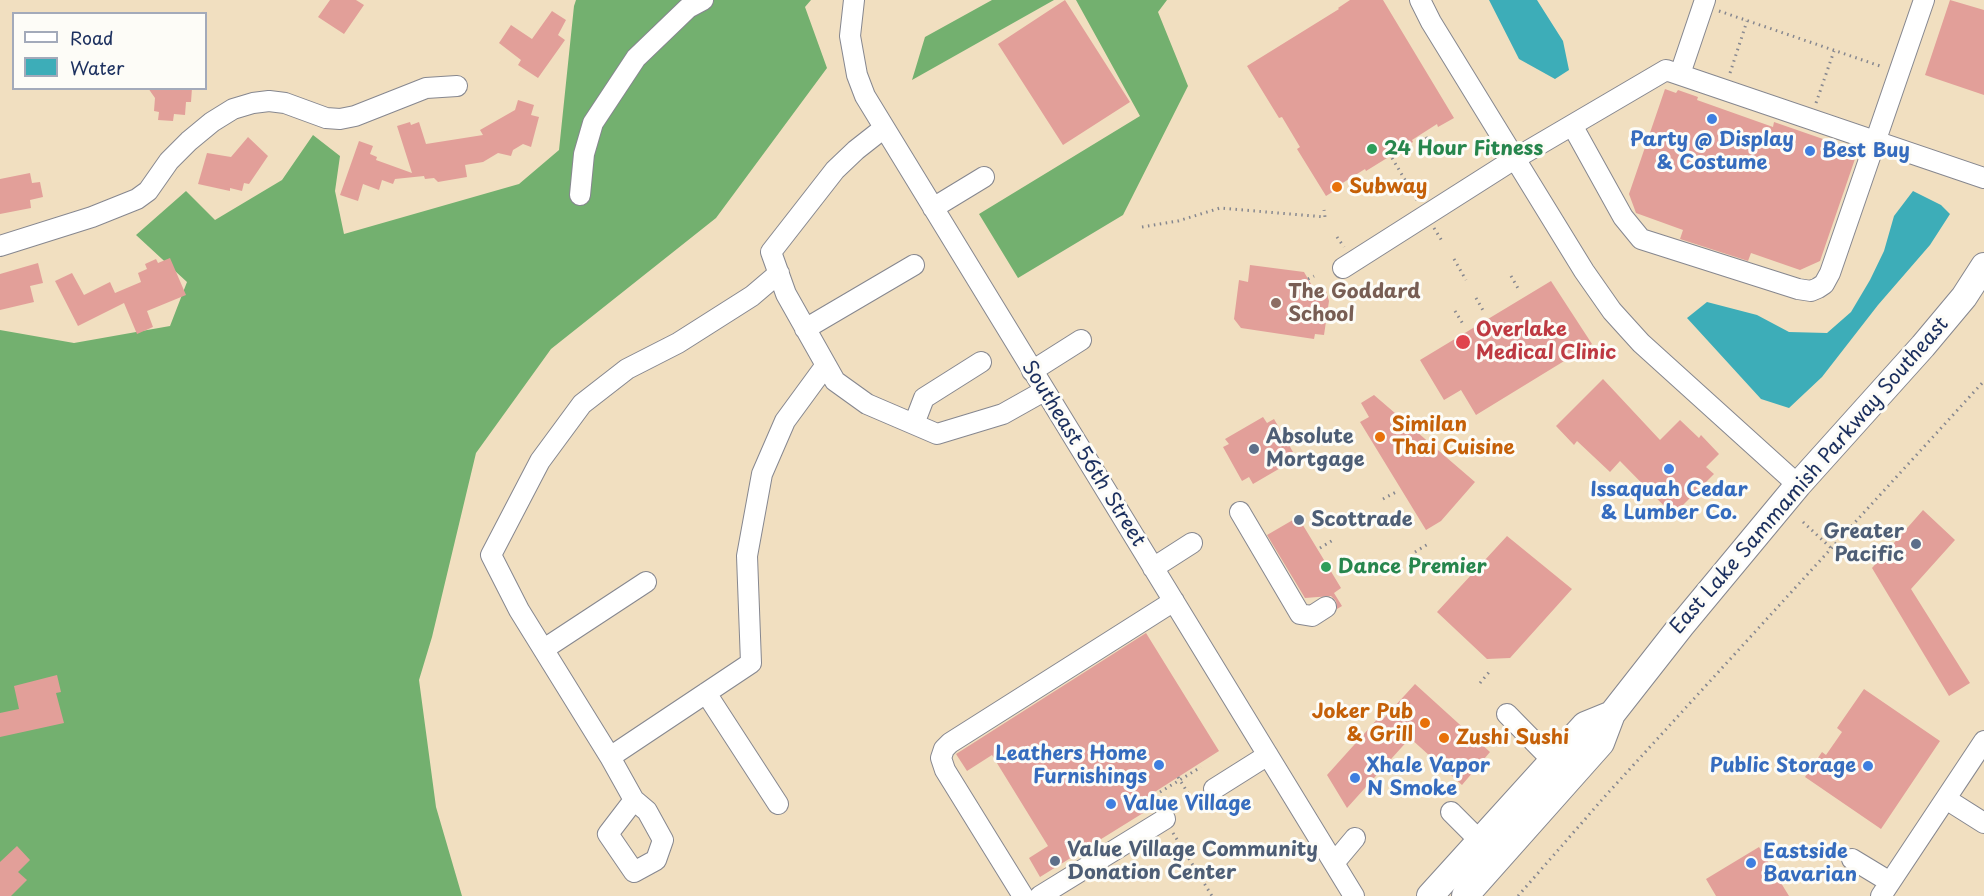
<!DOCTYPE html>
<html>
<head>
<meta charset="utf-8">
<style>
	body { margin:0 }
	#map { position:relative; width:1984px; height:896px; overflow:hidden; background:#f1dfc0; font-family:"Playpen Sans",sans-serif }
	canvas { display:block }
	.legend { position:absolute; left:12px; top:12px; width:195px; height:78px; box-sizing:border-box; background:#fdfcf7; border:2px solid #a3aaba; margin:0; padding:8px 10px; list-style:none; font-size:18px; color:#1b2f5e }
	.legend li { display:flex; align-items:center; gap:12px; height:30px }
	.legend b { width:30px; border:2px solid #a3aaba }
</style>
</head>
<body>
<div id="map">
<canvas width="1984" height="896"></canvas>
<ul class="legend">
<li><b style="height:8px;background:#fff"></b>Road</li>
<li><b style="height:16px;background:#3dadb8"></b>Water</li>
</ul>
</div>
<script>
const c = document.querySelector('canvas').getContext('2d');
c.lineJoin = 'round';
function fill(path, color) {
  c.fillStyle = color;
  c.fill(path, 'evenodd');
}
function poly(rows) {
  const path = new Path2D();
  for (const r of rows) {
    path.moveTo(r[0], r[1]);
    for (let i = 2; i < r.length; i += 2) path.lineTo(r[i], r[i + 1]);
  }
  return path;
}
function trace(path, color, width, dash) {
  c.strokeStyle = color;
  c.lineWidth = width;
  c.lineCap = dash ? 'butt' : 'round';
  c.setLineDash(dash || []);
  c.stroke(path);
}
function write(font, color, halo, rows, align = 'center') {
  c.font = font + ' "Playpen Sans",sans-serif';
  c.lineWidth = 6;
  c.setLineDash([]);
  c.textBaseline = 'middle';
  c.strokeStyle = halo;
  c.fillStyle = color;
  for (const [text, x, y, turn = 0] of rows) {
    c.save();
    c.translate(x, y);
    c.rotate((+turn || 0) * Math.PI / 180);
    c.textAlign = isNaN(turn) ? turn : align;
    if (halo) c.strokeText(text, 0, 0);
    c.fillText(text, 0, 0);
    c.restore();
  }
}
fill(poly([
	[576,0,811,0,805,7,827,68,716,218,551,349,476,453,432,637,419,680,436,807,462,896,0,896,0,330,74,343,170,326,187,282,136,235,186,191,215,220,282,180,313,135,340,156,335,191,344,234,519,184,559,150,574,6],
	[992,0,1054,0,912,80,925,37],
	[1076,0,1167,0,1158,12,1188,86,1123,215,1018,278,979,214,1140,116]
]), '#73b06f');
fill(poly([
	[1489,0,1537,0,1563,41,1569,70,1555,79,1519,59],
	[1913,191,1941,205,1950,214,1930,245,1878,305,1822,377,1789,408,1761,399,1687,318,1707,302,1757,315,1789,332,1827,333,1851,312,1870,280,1884,251,1894,216]
]), '#3dadb8');
fill(poly([
	[330,0,356,0,364,5,344,34,318,17],
	[1065,0,1130,102,1063,145,998,44],
	[1350,0,1383,0,1454,118,1438,127,1437,124,1412,140,1413,142,1366,171,1365,169,1341,184,1342,186,1326,196,1297,149,1300,147,1282,117,1279,118,1247,66,1339,9,1338,8],
	[1950,0,1984,10,1984,95,1925,75],
	[552,11,566,20,558,35,565,40,538,78,518,65,521,60,499,43,511,25,532,39],
	[148,88,192,88,191,102,186,102,185,115,174,114,173,121,158,120,159,112,154,111,155,98],
	[1665,89,1676,93,1678,90,1698,97,1697,100,1773,127,1774,122,1823,139,1822,143,1856,156,1820,261,1800,270,1751,253,1748,261,1680,239,1683,230,1636,213,1629,194],
	[518,100,534,105,531,115,539,117,531,147,523,144,513,150,511,156,498,153,483,162,465,165,467,177,438,182,434,178,425,179,424,176,395,179,393,184,382,180,379,190,363,184,358,201,340,195,359,141,373,146,370,154,377,157,376,160,412,173,397,126,410,122,411,125,419,122,426,144,483,135,480,130,515,110],
	[248,137,268,156,249,184,244,183,242,191,230,188,230,191,198,184,207,153,231,157],
	[30,173,32,183,40,182,43,197,30,200,31,208,0,214,0,179],
	[170,258,186,295,147,311,153,327,137,334,124,303,78,326,55,281,72,273,84,295,110,282,115,293,141,282,138,273,147,269,145,264,156,259,158,263],
	[38,263,43,283,30,286,34,302,0,310,0,274],
	[1250,265,1304,272,1314,289,1326,291,1329,301,1324,335,1315,334,1314,339,1241,328,1234,319,1239,280,1248,282],
	[1551,281,1592,344,1476,415,1461,390,1444,400,1420,360],
	[1603,379,1660,440,1680,420,1699,438,1701,435,1719,454,1706,467,1714,474,1673,515,1620,461,1610,472,1577,441,1574,445,1556,426],
	[1374,395,1475,482,1441,521,1426,530,1360,422,1369,417,1361,403],
	[1263,417,1267,423,1274,419,1293,452,1285,457,1289,463,1253,484,1249,477,1242,481,1223,447,1229,444,1225,439],
	[1923,510,1955,540,1911,589,1970,683,1949,696,1872,568],
	[1298,517,1341,588,1334,593,1342,606,1337,609,1336,601,1331,596,1305,598,1267,535],
	[1507,536,1572,589,1510,658,1487,659,1437,612],
	[1146,633,1219,751,1150,795,1156,805,1040,877,1029,858,1048,846,992,755,967,771,956,754],
	[57,675,61,692,56,693,64,723,0,737,0,713,19,709,14,686],
	[1415,684,1490,752,1462,785,1410,738,1347,808,1327,775,1381,715,1384,718],
	[1864,689,1940,741,1881,829,1805,777,1822,752,1826,755,1842,732,1837,728],
	[17,846,30,860,18,872,27,880,11,896,0,896,0,862],
	[1759,847,1789,896,1716,896,1706,879]
]), '#e29f99');
const minor = poly([
	[854,0,850,36,857,75,865,96,1354,896],
	[1420,0,1431,22,1584,271,1612,311,1641,343,1798,485],
	[1680,74,1705,0],
	[1572,125,1623,217,1641,239,1798,289,1811,291,1818,288,1824,284,1830,273,1924,0],
	[884,128,856,150,835,170,771,252,786,294,835,381,867,404,937,434,1003,414,1044,391],
	[580,195,584,154,593,123,636,58,688,8,703,0],
	[933,208,984,177],
	[0,246,92,217,137,199,148,191,169,161,189,141,212,122,233,109,253,103,269,101,285,103,326,118,340,119,355,116,426,88,457,86],
	[1343,268,1516,158,1666,70,1984,178],
	[805,329,914,265],
	[1032,371,1081,340],
	[914,424,924,398,981,362],
	[1240,512,1300,614,1312,616,1326,607],
	[1153,568,1192,543],
	[544,649,646,582],
	[706,693,778,804],
	[1507,714,1552,760],
	[610,757,751,663,747,556,762,474,785,421,826,365],
	[1214,789,1268,755],
	[1946,799,1984,823],
	[634,800,608,834,634,872,656,860,663,840,647,811,634,800,610,757,519,610,491,555,540,461,582,404,627,369,678,343,752,296,779,273],
	[1451,812,1480,841],
	[1852,859,1890,882],
	[1334,863,1355,838],
	[1023,896,945,770,941,758,944,749,950,743,1174,601],
	[1040,896,1165,819],
	[1881,896,1984,741]
]);
const major = poly([
	[1430,896,1585,725,1612,714],
	[1465,896,1601,743,1612,714,1681,626,1798,485,1923,346,1964,297,1984,266]
]);
trace(minor, '#86878f', 22);
trace(major, '#86878f', 28);
trace(poly([
	[1719,11,1883,67],
	[1730,73,1747,21],
	[1816,103,1834,51],
	[1426,137,1434,150],
	[1392,158,1417,200],
	[1360,178,1368,190],
	[1142,227,1178,221,1220,208,1325,217,1324,210],
	[1434,228,1442,241],
	[1337,237,1344,247],
	[1454,259,1466,280],
	[1511,276,1519,290],
	[1308,279,1314,276],
	[1476,298,1484,312],
	[1455,311,1463,324],
	[1383,499,1396,492],
	[1803,522,1831,548],
	[1320,548,1333,540],
	[1415,552,1428,544],
	[1480,683,1490,671],
	[1178,777,1193,801],
	[1157,804,1152,797,1201,767],
	[1173,833,1212,896],
	[1518,896,1607,794,1984,381]
]), '#86878f', 3, [1.5, 4.5]);
trace(minor, '#fff', 20);
trace(major, '#fff', 26);
for (const [x, y, r, color] of [
	[1712,119,6,"#3f7fe0"],
	[1372,149,6,"#2e9e5b"],
	[1810,151,6,"#3f7fe0"],
	[1337,187,6,"#e8710a"],
	[1276,303,6,"#8d6e63"],
	[1463,342,8,"#e0444e"],
	[1380,437,6,"#e8710a"],
	[1254,449,6,"#5c6f8a"],
	[1669,469,6,"#3f7fe0"],
	[1299,520,6,"#5c6f8a"],
	[1916,544,6,"#5c6f8a"],
	[1326,567,6,"#2e9e5b"],
	[1425,723,6,"#e8710a"],
	[1444,738,6,"#e8710a"],
	[1159,765,6,"#3f7fe0"],
	[1868,766,6,"#3f7fe0"],
	[1355,778,6,"#3f7fe0"],
	[1111,804,6,"#3f7fe0"],
	[1055,861,6,"#5c6f8a"],
	[1751,863,6,"#3f7fe0"]
]) {
  const dot = new Path2D();
  dot.arc(x, y, r, 0, 2 * Math.PI);
  c.fillStyle = color;
  c.fill(dot);
  trace(dot, '#fdfcf7', 2);
}
write('bold 20px', '#366cbe', '#fdfcf7', [
	["Party @ Display",1712,140,"center"],
	["& Costume",1712,163,"center"],
	["Best Buy",1822,151],
	["Issaquah Cedar",1669,490,"center"],
	["& Lumber Co.",1669,513,"center"],
	["Leathers Home",1147,754,"right"],
	["Furnishings",1147,777,"right"],
	["Xhale Vapor",1367,766],
	["N Smoke",1367,789],
	["Public Storage",1856,766,"right"],
	["Value Village",1123,804],
	["Eastside",1763,852],
	["Bavarian",1763,875]
], 'left');
write('bold 20px', '#27864d', '#fdfcf7', [
	["24 Hour Fitness",1384,149],
	["Dance Premier",1338,567]
], 'left');
write('bold 20px', '#c56008', '#fdfcf7', [
	["Subway",1349,187],
	["Similan",1392,425],
	["Thai Cuisine",1392,448],
	["Joker Pub",1413,712,"right"],
	["& Grill",1413,735,"right"],
	["Zushi Sushi",1456,738]
], 'left');
write('bold 20px', '#785e54', '#fdfcf7', [
	["The Goddard",1288,292],
	["School",1288,315]
], 'left');
write('bold 20px', '#be3a42', '#fdfcf7', [
	["Overlake",1476,330],
	["Medical Clinic",1476,353]
], 'left');
write('bold 20px', '#4e5e75', '#fdfcf7', [
	["Absolute",1266,437],
	["Mortgage",1266,460],
	["Scottrade",1311,520],
	["Greater",1904,532,"right"],
	["Pacific",1904,555,"right"],
	["Value Village Community",1067,850],
	["Donation Center",1067,873]
], 'left');
write('20px', '#1b2f5e', '#fdfcf7', [
	["Southeast 56th Street",1083,454,58],
	["East Lake Sammamish Parkway Southeast",1810,476,-49]
]);
</script>
</body>
</html>
